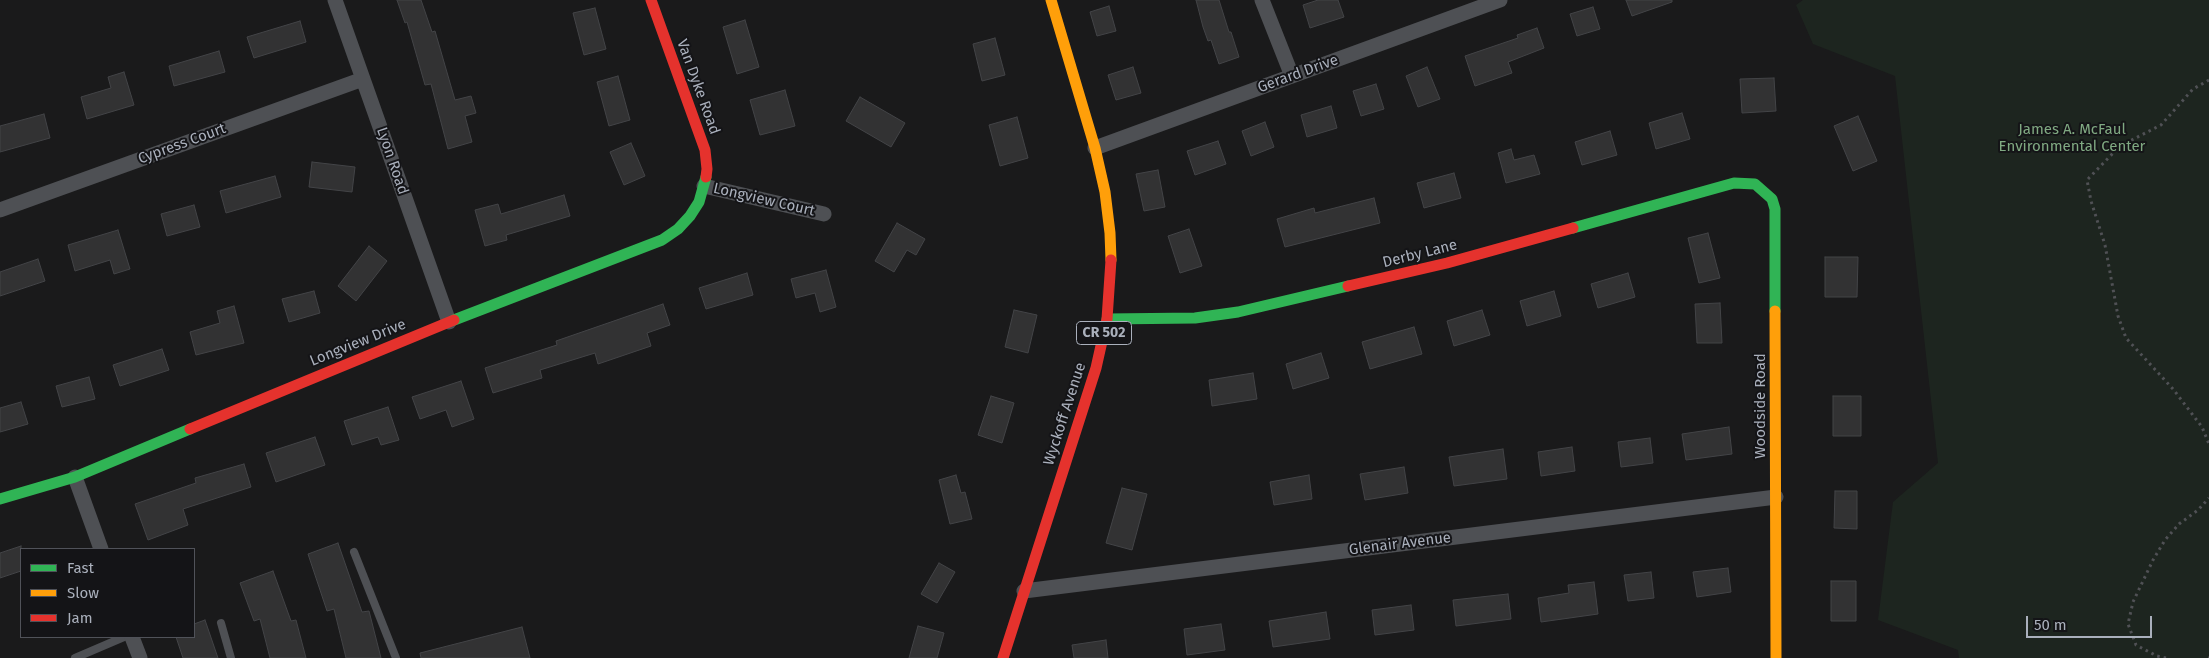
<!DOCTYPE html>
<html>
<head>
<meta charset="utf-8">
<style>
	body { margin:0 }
	#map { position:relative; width:2209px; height:658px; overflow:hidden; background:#1a1a1b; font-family:"Fira Sans",sans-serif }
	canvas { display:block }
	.legend { position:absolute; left:20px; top:548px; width:175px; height:90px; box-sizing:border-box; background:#141417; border:1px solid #505259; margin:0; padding:6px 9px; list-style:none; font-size:15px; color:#aab0bc }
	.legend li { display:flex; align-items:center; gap:10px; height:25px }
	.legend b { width:25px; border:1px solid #505259 }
	.scale { position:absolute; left:2026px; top:616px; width:126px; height:22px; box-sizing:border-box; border:2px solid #aab0bc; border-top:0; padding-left:6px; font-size:15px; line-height:18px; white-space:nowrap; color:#aab0bc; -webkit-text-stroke:4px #141417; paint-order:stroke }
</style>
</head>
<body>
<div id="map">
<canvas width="2209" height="658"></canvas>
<ul class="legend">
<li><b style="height:6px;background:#30b455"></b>Fast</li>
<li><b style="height:6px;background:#ff9f0a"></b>Slow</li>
<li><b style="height:6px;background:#e5322d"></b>Jam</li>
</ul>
<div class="scale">50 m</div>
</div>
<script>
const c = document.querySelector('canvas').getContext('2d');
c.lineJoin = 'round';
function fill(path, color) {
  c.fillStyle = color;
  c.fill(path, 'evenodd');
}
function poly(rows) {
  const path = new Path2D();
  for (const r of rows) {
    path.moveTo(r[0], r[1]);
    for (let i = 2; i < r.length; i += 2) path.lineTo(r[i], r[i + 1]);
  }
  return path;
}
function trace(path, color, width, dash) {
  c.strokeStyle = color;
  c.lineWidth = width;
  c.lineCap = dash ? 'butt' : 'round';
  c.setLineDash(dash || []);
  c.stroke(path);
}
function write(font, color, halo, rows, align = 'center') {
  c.font = font + ' "Fira Sans",sans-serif';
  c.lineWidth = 4;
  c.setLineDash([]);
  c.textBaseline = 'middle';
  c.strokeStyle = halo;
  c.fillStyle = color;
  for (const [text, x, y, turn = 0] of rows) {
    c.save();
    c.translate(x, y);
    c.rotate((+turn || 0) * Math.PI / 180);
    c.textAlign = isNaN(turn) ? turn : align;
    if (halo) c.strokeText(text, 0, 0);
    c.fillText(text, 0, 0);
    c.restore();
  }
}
fill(poly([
	[1803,0,2209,0,2209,658,1959,658,1958,650,1878,620,1893,502,1938,463,1895,76,1813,44,1796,5]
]), '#1d251f');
const building = poly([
	[397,0,421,0,432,32,435,31,455,100,471,96,476,113,465,116,472,142,448,149,431,84,425,85,407,22,405,23,397,0],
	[1196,0,1219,0,1229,32,1231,32,1239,57,1219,64,1211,40,1208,41,1203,27,1196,0],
	[1318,0,1338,0,1344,17,1310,28,1303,5,1318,0],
	[1626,0,1672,0,1672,2,1632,16,1626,0],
	[1109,6,1116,31,1097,36,1090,12,1109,6],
	[1593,7,1600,29,1577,36,1570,14,1593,7],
	[595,8,606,49,584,55,573,13,595,8],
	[745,20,759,67,737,74,723,27,745,20],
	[300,21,306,42,254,58,247,37,300,21],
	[1537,28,1544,48,1508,62,1512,73,1475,86,1465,56,1518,38,1517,35,1537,28],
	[995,38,1005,75,982,81,973,44,995,38],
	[219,51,225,72,174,86,169,66,219,51],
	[1133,67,1141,93,1116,100,1108,75,1133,67],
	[1427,67,1440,99,1418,107,1406,76,1427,67],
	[124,72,134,105,87,119,81,97,111,88,108,77,124,72],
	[618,76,630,120,609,126,597,82,618,76],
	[1774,78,1776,111,1742,113,1740,79,1774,78],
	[1376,84,1384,109,1361,116,1353,91,1376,84],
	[785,90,795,126,760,135,750,100,785,90],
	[860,97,905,123,891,147,846,121,860,97],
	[1331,106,1337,128,1307,137,1301,115,1331,106],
	[1682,113,1690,139,1656,149,1649,123,1682,113],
	[44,114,50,138,0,152,0,126,44,114],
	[1858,116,1877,161,1853,171,1834,126,1858,116],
	[1017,117,1028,158,1000,166,989,125,1017,117],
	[1265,122,1274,147,1251,156,1242,131,1265,122],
	[1610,131,1617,155,1582,165,1575,142,1610,131],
	[1218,141,1226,164,1195,175,1187,151,1218,141],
	[631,143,645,176,624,185,610,152,631,143],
	[1511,149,1514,160,1534,155,1540,174,1506,183,1498,153,1511,149],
	[312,162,355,167,352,192,309,187,312,162],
	[1158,170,1165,207,1144,211,1136,174,1158,170],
	[1454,173,1461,198,1424,208,1417,183,1454,173],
	[275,176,281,197,226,213,220,191,275,176],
	[564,195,570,216,506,235,507,240,485,246,475,210,498,204,501,214,564,195],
	[1374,198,1380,223,1285,247,1277,219,1314,208,1315,213,1374,198],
	[194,205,200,227,167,236,161,214,194,205],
	[897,223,925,239,916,255,907,250,894,272,875,261,897,223],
	[1189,229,1202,266,1180,273,1168,236,1189,229],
	[118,230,130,269,114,274,110,260,75,271,68,245,118,230],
	[1708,233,1720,278,1699,283,1688,238,1708,233],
	[369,246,387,261,356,301,338,286,369,246],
	[1825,257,1858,257,1857,297,1825,297,1825,257],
	[38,259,45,281,0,296,0,272,38,259],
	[826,270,836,307,820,312,815,293,796,298,791,279,826,270],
	[747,273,753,295,706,309,699,288,747,273],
	[1628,273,1635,297,1598,308,1591,284,1628,273],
	[314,291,320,313,289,322,282,299,314,291],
	[1554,291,1561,316,1527,326,1520,301,1554,291],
	[1720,303,1722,343,1697,343,1695,304,1720,303],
	[663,304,670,325,647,333,651,346,598,364,595,353,540,370,542,378,493,393,485,368,557,345,556,341,663,304],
	[234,306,244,343,196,355,190,332,220,323,217,311,234,306],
	[1014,310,1037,315,1028,353,1005,347,1014,310],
	[1482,310,1490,335,1454,346,1447,321,1482,310],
	[1414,327,1422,354,1370,369,1362,342,1414,327],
	[162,349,169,370,120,386,113,365,162,349],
	[1321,353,1329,378,1293,389,1286,364,1321,353],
	[1253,373,1257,399,1212,406,1209,380,1253,373],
	[89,377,95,399,62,407,56,386,89,377],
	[461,381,474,419,452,427,446,410,420,419,412,397,461,381],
	[991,396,1014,403,1002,443,978,435,991,396],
	[1833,396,1861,396,1861,436,1833,436,1833,396],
	[21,402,28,424,0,432,0,408,21,402],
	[388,407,399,440,381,445,378,437,352,445,344,421,388,407],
	[1729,427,1732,454,1686,460,1682,434,1729,427],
	[315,437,325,465,276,482,266,453,315,437],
	[1650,438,1653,463,1621,467,1618,442,1650,438],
	[1572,447,1575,471,1541,476,1538,452,1572,447],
	[1503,449,1507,479,1454,486,1449,457,1503,449],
	[244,464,251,487,183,509,188,525,148,540,135,504,196,483,195,478,244,464],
	[1404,467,1408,493,1365,500,1360,474,1404,467],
	[956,475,961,493,965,492,972,519,950,524,939,480,956,475],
	[1309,475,1312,499,1274,505,1270,482,1309,475],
	[1122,488,1147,494,1132,550,1106,543,1122,488],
	[1835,491,1857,491,1857,529,1834,528,1835,491],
	[338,543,362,612,369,611,381,658,346,658,334,609,327,611,308,554,338,543],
	[21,546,21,571,0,578,0,553,21,546],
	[939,563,955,572,937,603,921,594,939,563],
	[1728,568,1731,592,1697,597,1693,572,1728,568],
	[273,571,291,621,296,620,306,658,270,658,260,619,254,621,240,583,273,571],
	[1651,572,1654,598,1628,601,1624,575,1651,572],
	[1831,581,1856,581,1856,621,1831,621,1831,581],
	[1594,582,1598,614,1541,622,1538,598,1569,593,1568,585,1594,582],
	[1508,594,1511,619,1456,626,1453,600,1508,594],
	[1411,605,1414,630,1375,635,1372,610,1411,605],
	[1326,612,1330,639,1273,647,1269,621,1326,612],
	[205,620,218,658,183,658,176,637,194,637,194,624,205,620],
	[1221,624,1225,650,1187,655,1184,629,1221,624],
	[918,626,944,633,937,658,909,658,918,626],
	[522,627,530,658,421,658,420,653,522,627],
	[1106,640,1108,658,1074,658,1072,645,1106,640]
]);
fill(building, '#323233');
trace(building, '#434447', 1);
trace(poly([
	[2209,80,2193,89,2161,125,2120,146,2087,180,2091,201,2105,245,2118,316,2126,338,2173,389,2202,427,2209,444],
	[2166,658,2157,656,2136,645,2128,624,2133,602,2153,560,2165,540,2179,524,2198,510,2209,498],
	[2208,658,2209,658]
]), '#505155', 3, [2.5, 4]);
trace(poly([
	[354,552,396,658],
	[221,623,231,658],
	[75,658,124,637]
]), '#4e5054', 8);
trace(poly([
	[335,0,449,322],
	[1262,0,1292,76],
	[1095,148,1500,0],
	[704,186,824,214],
	[0,210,363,79],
	[75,477,101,549],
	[1024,591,1776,497],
	[132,637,140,658]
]), '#4e5054', 15);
trace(poly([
	[1573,228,1734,183,1755,184,1772,199,1775,209,1775,311],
	[1107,319,1195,318,1238,312,1348,286],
	[454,320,662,240,678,229,690,216,699,202,706,177],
	[0,499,75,477,190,429]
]), '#30b455', 11);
trace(poly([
	[1051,0,1095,148,1105,192,1110,233,1111,260],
	[1775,311,1776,658]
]), '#ff9f0a', 11);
trace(poly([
	[651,0,705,150,707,169,706,177],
	[1348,286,1447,263,1573,228],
	[190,429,454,320],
	[1003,658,1096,368,1107,319,1111,260]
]), '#e5322d', 11);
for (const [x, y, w] of [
	[1104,333,55]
]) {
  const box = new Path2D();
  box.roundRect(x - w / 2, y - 11.5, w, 23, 4);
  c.fillStyle = '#141417';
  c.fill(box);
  trace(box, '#aab0bc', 1);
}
write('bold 14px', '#aab0bc', null, [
	["CR 502",1104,333]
]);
write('15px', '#aab0bc', '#141417', [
	["Gerard Drive",1298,74,-20],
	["Van Dyke Road",698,87,70],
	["Cypress Court",182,144,-20],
	["Lyon Road",392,161,71],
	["Longview Court",764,200,13],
	["Derby Lane",1420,254,-14],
	["Longview Drive",358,343,-22],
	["Woodside Road",1761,406,-90],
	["Wyckoff Avenue",1065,414,-72],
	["Glenair Avenue",1400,544,-7]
]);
write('15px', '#80a982', '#141417', [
	["James A. McFaul",2072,130],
	["Environmental Center",2072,147]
]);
</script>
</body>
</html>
